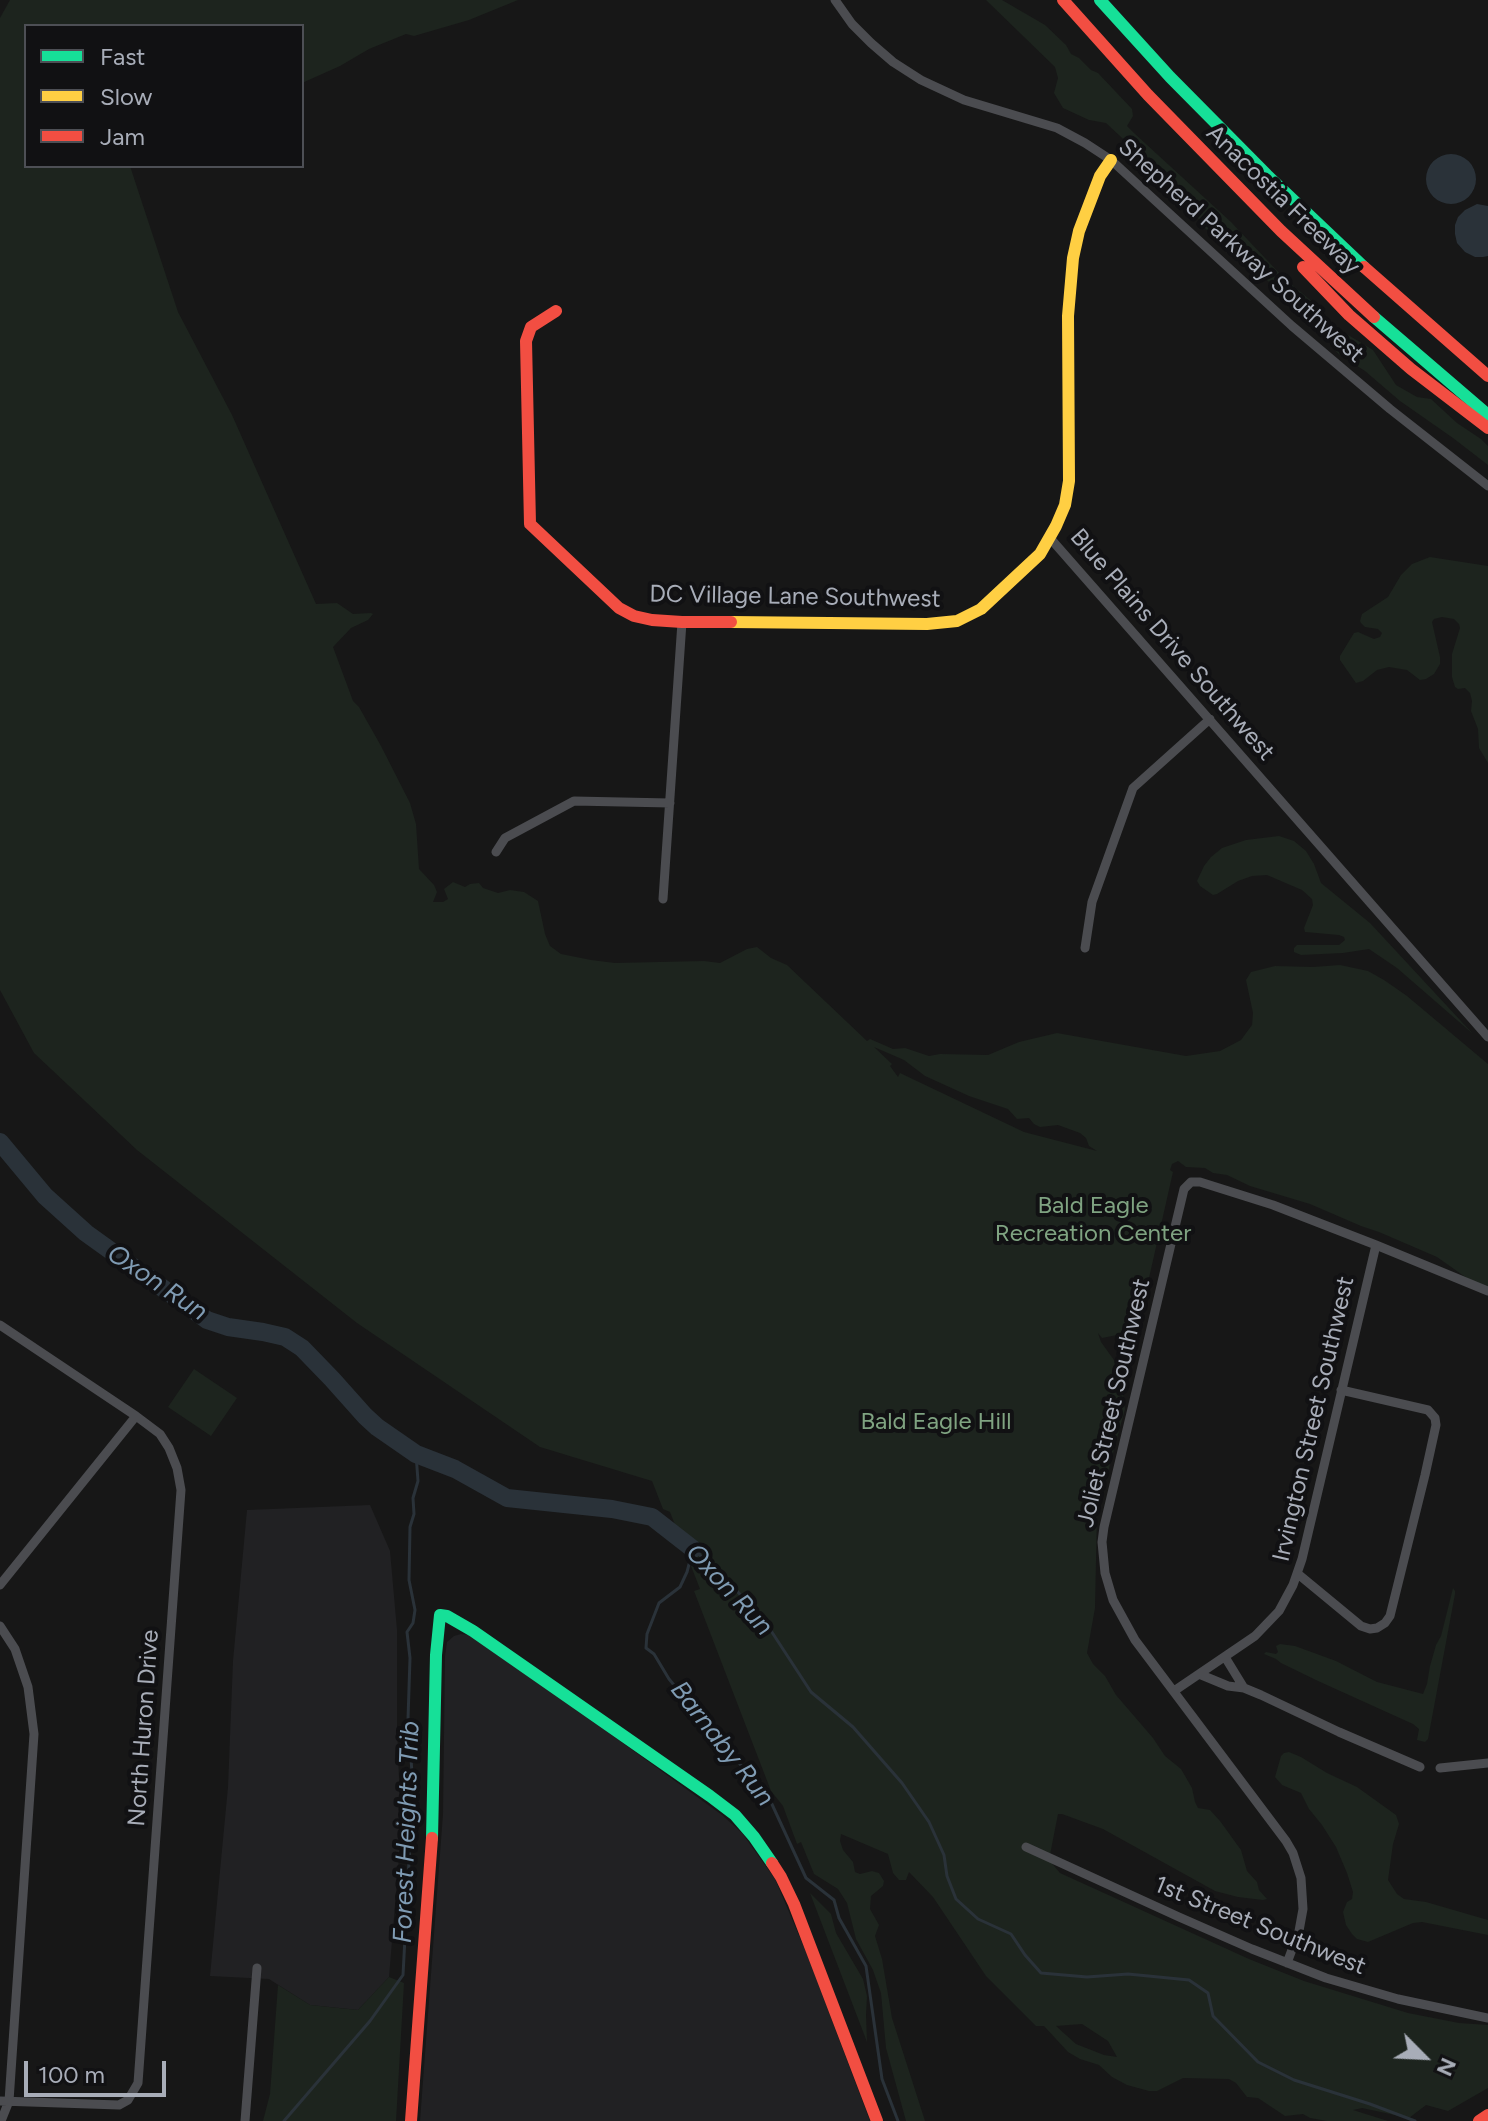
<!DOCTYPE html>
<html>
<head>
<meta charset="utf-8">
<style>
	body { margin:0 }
	#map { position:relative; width:1488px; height:2121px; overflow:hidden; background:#171717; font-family:Figtree,sans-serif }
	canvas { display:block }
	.legend { position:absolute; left:24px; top:24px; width:280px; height:144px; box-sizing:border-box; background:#111113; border:2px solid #4d4f55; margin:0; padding:10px 14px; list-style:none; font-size:24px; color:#a8adb8 }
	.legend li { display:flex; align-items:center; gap:16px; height:40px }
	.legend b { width:40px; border:2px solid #4d4f55 }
	.north { position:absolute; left:1384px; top:2017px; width:80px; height:80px; -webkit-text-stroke:6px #111113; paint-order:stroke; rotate:114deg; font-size:22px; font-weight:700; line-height:32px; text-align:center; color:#a8adb8 }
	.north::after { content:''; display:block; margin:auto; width:28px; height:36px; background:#a8adb8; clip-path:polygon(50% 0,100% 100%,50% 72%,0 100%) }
	.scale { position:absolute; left:24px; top:2061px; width:142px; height:36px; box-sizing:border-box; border:4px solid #a8adb8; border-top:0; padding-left:10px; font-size:24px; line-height:28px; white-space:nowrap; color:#a8adb8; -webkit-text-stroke:6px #111113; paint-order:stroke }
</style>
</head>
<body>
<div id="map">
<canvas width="1488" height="2121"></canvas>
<ul class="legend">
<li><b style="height:10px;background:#16e098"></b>Fast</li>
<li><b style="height:10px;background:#ffcf43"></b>Slow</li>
<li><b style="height:10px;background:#f24e42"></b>Jam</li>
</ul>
<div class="north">N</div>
<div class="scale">100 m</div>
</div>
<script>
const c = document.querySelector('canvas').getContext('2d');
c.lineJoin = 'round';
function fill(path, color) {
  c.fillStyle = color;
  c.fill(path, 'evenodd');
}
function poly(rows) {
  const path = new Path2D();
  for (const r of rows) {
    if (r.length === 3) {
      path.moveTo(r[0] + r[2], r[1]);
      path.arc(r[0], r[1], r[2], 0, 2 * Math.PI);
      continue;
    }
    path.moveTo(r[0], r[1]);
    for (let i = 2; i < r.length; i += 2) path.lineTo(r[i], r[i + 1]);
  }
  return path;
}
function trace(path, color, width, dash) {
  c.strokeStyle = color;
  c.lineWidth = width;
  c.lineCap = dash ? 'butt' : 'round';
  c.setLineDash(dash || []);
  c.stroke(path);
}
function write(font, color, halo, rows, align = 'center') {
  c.font = font + ' Figtree,sans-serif';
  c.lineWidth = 8;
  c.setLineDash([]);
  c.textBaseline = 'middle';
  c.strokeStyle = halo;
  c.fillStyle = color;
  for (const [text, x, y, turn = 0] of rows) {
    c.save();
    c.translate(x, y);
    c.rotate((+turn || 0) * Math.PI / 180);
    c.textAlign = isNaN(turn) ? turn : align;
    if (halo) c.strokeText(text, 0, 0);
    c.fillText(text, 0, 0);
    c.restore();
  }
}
fill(poly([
	[370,1505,390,1551,397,1630,397,1725,401,1833,389,1977,358,2010,310,2005,269,1979,210,1976,228,1787,233,1661,247,1510],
	[461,1634,469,1635,620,1741,722,1815,742,1833,775,1879,806,1952,870,2121,420,2121,443,1814,445,1656,447,1642,454,1636]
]), '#212123');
fill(poly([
	[10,0,518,0,469,20,414,36,406,34,369,49,340,66,302,83,302,26,26,26,26,166,130,166,178,312,232,415,316,604,337,603,353,614,371,613,373,614,368,620,351,628,333,647,353,701,359,707,381,746,410,803,416,824,419,869,434,885,437,892,433,902,443,902,448,899,444,889,453,882,465,887,470,884,479,883,483,888,498,893,510,890,524,892,538,901,545,934,550,946,561,954,591,960,615,963,704,961,720,963,747,949,757,947,771,958,787,965,867,1041,870,1039,893,1049,905,1048,929,1056,940,1054,988,1055,1019,1042,1057,1033,1186,1056,1220,1051,1241,1040,1252,1025,1253,1013,1246,980,1251,972,1275,966,1313,967,1340,965,1368,971,1384,980,1407,996,1488,1064,1488,1293,1437,1257,1379,1232,1361,1226,1310,1204,1250,1186,1227,1175,1213,1173,1205,1168,1186,1167,1178,1161,1172,1164,1170,1170,1173,1172,1137,1331,1102,1338,1098,1333,1101,1342,1124,1374,1121,1379,1125,1409,1097,1512,1095,1608,1087,1653,1093,1664,1105,1676,1116,1695,1153,1738,1165,1756,1181,1769,1192,1788,1195,1802,1198,1808,1210,1810,1220,1821,1241,1850,1247,1871,1257,1882,1259,1890,1267,1899,1263,1900,1238,1897,1215,1891,1103,1829,1062,1814,1058,1814,1049,1860,1060,1873,1249,1959,1304,1981,1408,2013,1459,2023,1488,2025,1488,2088,1448,2111,1426,2105,1409,2118,1362,2108,1353,2110,1388,2121,1327,2121,1310,2118,1303,2114,1285,2116,1258,2098,1247,2097,1236,2083,1229,2079,1183,2078,1157,2091,1149,2091,1127,2085,1112,2077,1099,2065,1080,2059,1068,2052,1044,2026,1036,2026,986,1976,933,1897,909,1872,906,1880,899,1880,893,1873,888,1854,841,1834,840,1841,843,1850,853,1862,855,1872,860,1874,872,1871,879,1873,884,1881,883,1886,871,1896,870,1909,879,1925,875,1936,882,1959,892,2018,925,2121,906,2121,886,2048,881,1993,873,1970,856,1939,847,1903,838,1889,814,1874,801,1842,797,1844,783,1806,771,1791,694,1591,700,1589,670,1512,663,1509,652,1481,540,1447,357,1323,137,1150,34,1053,0,990,0,18],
	[874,1047,904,1060,925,1076,969,1096,1008,1109,1017,1119,1029,1118,1034,1124,1040,1127,1058,1125,1080,1133,1086,1138,1089,1146,1097,1151,1024,1132,900,1073,898,1077,890,1066,892,1064],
	[1082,2024,1108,2041,1117,2057,1104,2055,1076,2044,1056,2026],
	[986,0,1002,0,1045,25,1066,45,1071,54,1079,58,1091,70,1098,73,1132,109,1133,116,1127,126,1134,133,1231,222,1283,277,1315,304,1315,309,1307,312,1219,242,1201,224,1188,197,1178,190,1106,123,1089,120,1063,108,1054,93,1058,78,1055,67],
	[1335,327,1373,350,1396,385,1417,397,1431,399,1457,423,1481,439,1488,446,1488,465,1453,438,1400,401,1365,371,1340,355,1331,347,1330,338],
	[1430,557,1488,566,1488,763,1479,748,1478,729,1471,711,1472,701,1470,693,1465,688,1458,689,1455,687,1452,677,1452,654,1460,628,1459,624,1454,619,1442,617,1434,619,1432,622,1440,657,1440,664,1434,674,1426,679,1420,680,1407,670,1389,667,1377,670,1363,681,1356,683,1340,660,1340,656,1354,633,1358,632,1374,639,1380,637,1382,633,1378,629,1365,627,1361,623,1360,621,1362,614,1388,597,1401,575,1412,564],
	[1279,836,1294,841,1306,851,1314,864,1321,883,1370,923,1473,1034,1397,968,1369,949,1343,953,1301,955,1294,952,1294,948,1297,945,1339,945,1345,940,1344,937,1339,935,1305,932,1304,928,1313,905,1312,899,1302,890,1267,875,1252,876,1238,881,1217,894,1213,895,1200,886,1197,881,1204,866,1211,857,1222,848,1246,840],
	[194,1369,237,1398,211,1436,168,1407],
	[1453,1588,1455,1591,1455,1594,1428,1739,1425,1742,1417,1740,1419,1729,1413,1724,1318,1681,1281,1663,1276,1659,1264,1654,1266,1652,1276,1654,1278,1652,1276,1646,1280,1644,1295,1646,1336,1661,1377,1682,1423,1694,1427,1684,1430,1666,1436,1645,1441,1636],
	[1289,1752,1301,1757,1327,1773,1357,1787,1396,1815,1399,1824,1393,1844,1388,1880,1397,1894,1404,1899,1426,1902,1488,1920,1488,1935,1422,1922,1413,1923,1368,1942,1357,1939,1352,1934,1346,1925,1343,1912,1347,1902,1352,1899,1353,1892,1347,1873,1336,1847,1322,1825,1309,1809,1301,1793,1282,1785,1275,1777,1281,1756,1284,1753],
	[810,1893,831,1914,836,1933,863,1979,867,1996,866,2015,867,2042],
	[389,1977,404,1983,396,2121,263,2121,270,2094,278,1985,310,2005,358,2010]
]), '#1d241e');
fill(poly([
	[1451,179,25],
	[1477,204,1488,206,1488,256,1483,257,1475,257,1465,252,1457,243,1455,234,1455,225,1458,217,1465,210]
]), '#2a3239');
trace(poly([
	[284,2121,370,2021,403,1975,413,1786,408,1719,410,1658,407,1632,413,1623,415,1610,409,1580,410,1527,414,1514,413,1498,418,1481,416,1454],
	[898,2121,882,2079,866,1966,839,1918,834,1900,806,1878,770,1800,669,1679,654,1654,646,1648,647,1634,659,1603,680,1587,687,1572,693,1549,721,1574,764,1620,811,1692,853,1727,902,1783,929,1822,944,1855,947,1876,956,1899,978,1919,1011,1934,1025,1955,1041,1973,1087,1977,1128,1974,1189,1980,1208,1993,1213,2016,1258,2062,1294,2080,1370,2104,1415,2121]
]), '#2a3239', 3);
trace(poly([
	[0,1142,45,1196,86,1233,207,1320,228,1327,263,1332,285,1337,302,1348,332,1379,365,1416,377,1427,416,1454,455,1469,507,1498,612,1509,652,1517,693,1549]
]), '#2a3239', 18);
trace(poly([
	[835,0,852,24,871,43,893,62,921,80,964,100,1057,128,1085,143,1111,160,1292,326,1390,409,1488,486],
	[1050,538,1488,1037],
	[496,852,505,838,574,801,670,803],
	[663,899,682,622],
	[1085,948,1092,902,1133,788,1210,719],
	[0,1325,136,1416,160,1434,169,1448,177,1468,181,1490,138,2083,128,2100,119,2105,0,2101],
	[1298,1574,1361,1626,1370,1629,1377,1628,1385,1623,1390,1616,1425,1475,1436,1425,1435,1418,1428,1410,1341,1390],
	[0,1585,136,1416],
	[0,1626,15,1649,28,1687,34,1734,9,2101,1,2121],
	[1225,1657,1244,1688],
	[1199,1674,1228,1686,1244,1688,1261,1695,1339,1732,1420,1767],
	[1174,1691,1255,1636,1279,1611,1293,1585,1302,1559,1376,1245],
	[1440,1768,1488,1763],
	[1026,1847,1179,1917,1252,1949,1326,1978,1398,1999,1488,2018],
	[1287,1963,1299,1931,1303,1909,1301,1878,1293,1853,1286,1841,1135,1640,1113,1600,1105,1573,1102,1542,1104,1527,1184,1189,1191,1182,1200,1182,1273,1205,1376,1245,1488,1291],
	[245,2121,257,1968]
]), '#4b4c50', 9);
trace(poly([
	[1100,0,1170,77,1267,175,1364,267],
	[1374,317,1488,415],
	[432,1838,436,1655,440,1615,447,1616,473,1631,710,1796,735,1815,754,1837,772,1863]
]), '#16e098', 12);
trace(poly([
	[731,622,927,624,957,621,981,609,1040,554,1056,526,1065,505,1069,481,1068,316,1073,258,1079,231,1100,176,1111,160]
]), '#ffcf43', 12);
trace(poly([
	[1063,0,1148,95,1281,231,1374,317],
	[1303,267,1349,315,1411,369,1488,428],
	[1364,267,1488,376],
	[556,311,531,327,526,341,530,524,619,608,634,616,652,620,682,622,731,622],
	[772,1863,781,1877,794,1904,877,2121],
	[411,2121,432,1838],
	[1479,2121,1488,2115]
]), '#f24e42', 12);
write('24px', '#a8adb8', '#111113', [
	["Anacostia Freeway",1283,200,44],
	["Shepherd Parkway Southwest",1241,251,42],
	["DC Village Lane Southwest",795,597,1],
	["Blue Plains Drive Southwest",1172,645,49],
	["Joliet Street Southwest",1114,1403,-77],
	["Irvington Street Southwest",1314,1419,-77],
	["North Huron Drive",144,1728,-86],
	["1st Street Southwest",1260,1926,22]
]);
write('24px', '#7fa381', '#111113', [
	["Bald Eagle",1093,1206],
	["Recreation Center",1093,1234],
	["Bald Eagle Hill",936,1422]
]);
write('italic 26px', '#7f9bb3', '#111113', [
	["Oxon Run",157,1283,34],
	["Oxon Run",729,1590,47],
	["Barnaby Run",722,1744,52],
	["Forest Heights Trib",407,1832,-88]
]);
</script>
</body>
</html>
